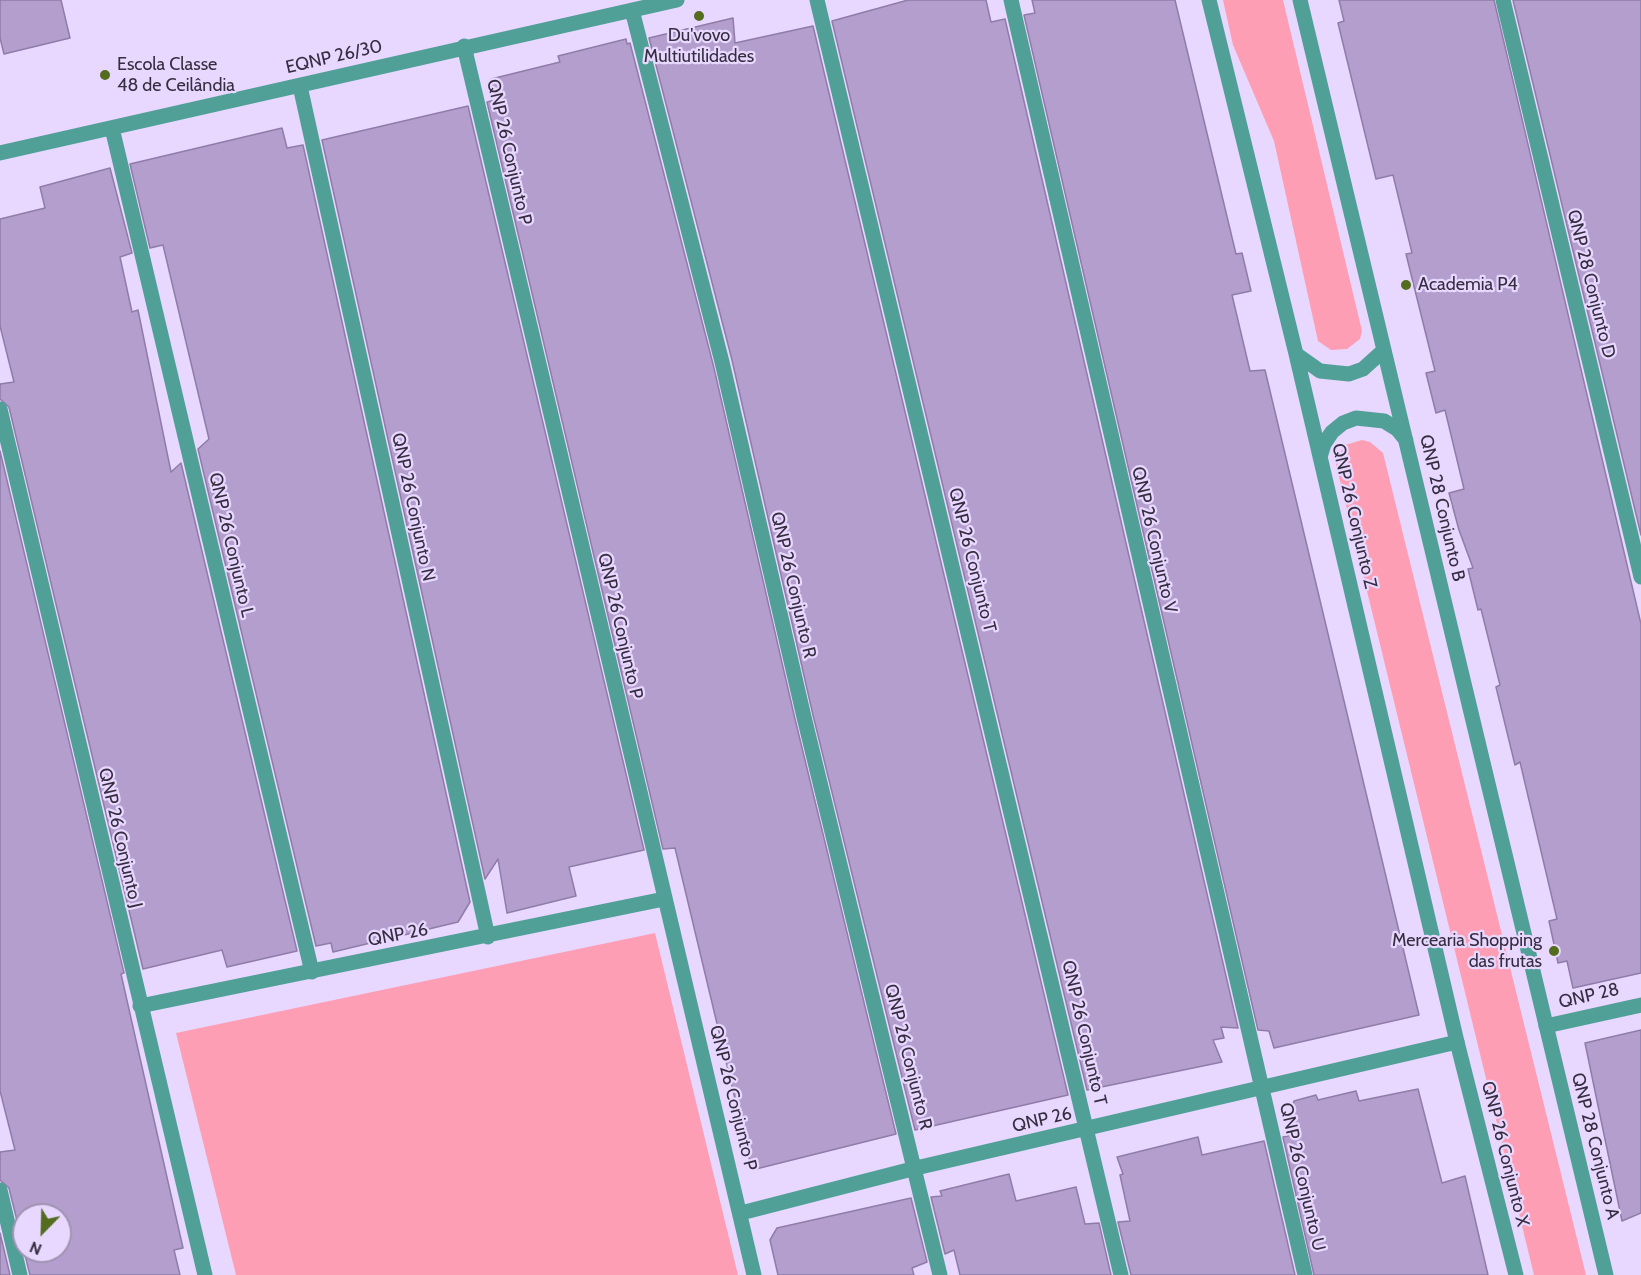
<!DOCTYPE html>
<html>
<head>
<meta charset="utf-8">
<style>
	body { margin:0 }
	#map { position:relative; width:1641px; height:1275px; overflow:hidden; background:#e8d7fe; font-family:Cabin,sans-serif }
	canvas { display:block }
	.north { position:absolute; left:12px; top:1203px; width:60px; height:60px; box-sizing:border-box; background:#e8d7fe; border:2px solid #a193b2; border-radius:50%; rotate:203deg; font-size:16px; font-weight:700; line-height:24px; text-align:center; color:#362d40 }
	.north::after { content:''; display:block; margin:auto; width:21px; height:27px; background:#536c1d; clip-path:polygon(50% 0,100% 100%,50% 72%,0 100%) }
</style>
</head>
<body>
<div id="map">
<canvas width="1641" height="1275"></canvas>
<div class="north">N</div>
</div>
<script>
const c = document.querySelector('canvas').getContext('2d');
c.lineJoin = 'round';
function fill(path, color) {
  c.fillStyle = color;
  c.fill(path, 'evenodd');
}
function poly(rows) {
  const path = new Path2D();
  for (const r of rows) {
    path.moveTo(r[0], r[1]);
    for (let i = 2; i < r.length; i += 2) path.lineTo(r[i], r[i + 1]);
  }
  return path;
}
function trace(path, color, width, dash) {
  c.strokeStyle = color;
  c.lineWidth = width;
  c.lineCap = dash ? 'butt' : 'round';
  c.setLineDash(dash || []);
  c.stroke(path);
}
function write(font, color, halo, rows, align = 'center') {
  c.font = font + ' Cabin,sans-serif';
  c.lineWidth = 4.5;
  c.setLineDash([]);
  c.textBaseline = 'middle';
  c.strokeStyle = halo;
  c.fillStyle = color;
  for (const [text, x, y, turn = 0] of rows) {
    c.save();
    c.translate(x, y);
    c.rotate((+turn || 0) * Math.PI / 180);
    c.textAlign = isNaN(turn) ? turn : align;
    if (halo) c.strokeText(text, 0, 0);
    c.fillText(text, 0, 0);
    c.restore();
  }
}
fill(poly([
	[1223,0,1283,0,1362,331,1360,339,1347,349,1331,350,1318,341,1274,141,1233,45],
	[1362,440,1370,442,1383,453,1586,1275,1534,1275,1335,460,1345,445],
	[655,933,738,1275,236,1275,176,1033]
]), '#fe9eb4');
const building = poly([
	[0,0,61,0,70,38,4,54,0,38,0,0],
	[908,0,986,0,991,22,1005,19,1238,1028,1221,1027,1224,1038,1213,1040,1222,1062,1087,1090,832,21,908,0],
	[1032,0,1175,0,1236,254,1242,253,1251,291,1232,295,1250,371,1265,370,1419,1015,1274,1048,1269,1031,1258,1030,1024,15,1035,13,1032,0],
	[1339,0,1494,0,1641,624,1641,973,1573,988,1567,961,1558,963,1549,921,1557,919,1520,762,1515,765,1496,687,1500,685,1481,609,1478,610,1468,569,1473,568,1459,530,1449,493,1464,489,1445,410,1436,413,1426,373,1435,371,1406,254,1412,253,1393,175,1376,179,1338,23,1344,21,1339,0],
	[1513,0,1641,0,1641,535,1513,0],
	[733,18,735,43,813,26,1068,1095,915,1130,813,715,732,360,649,38,733,18],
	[626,39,627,44,630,43,713,364,795,719,896,1134,752,1170,675,848,663,849,487,102,495,100,491,79,560,62,558,56,626,39],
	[468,106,644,850,569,867,576,896,507,913,498,859,485,879,322,140,468,106],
	[282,128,287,148,303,145,470,902,458,922,333,952,331,943,316,946,198,449,209,439,163,245,150,248,130,164,282,128],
	[110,168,132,253,120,257,132,312,138,310,171,472,181,463,297,951,227,967,222,950,143,969,9,407,0,399,0,384,14,382,0,326,0,219,45,208,40,187,110,168],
	[0,451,124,973,121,974,183,1248,174,1250,180,1275,30,1275,24,1251,60,1251,60,1215,24,1215,24,1249,9,1188,0,1180,0,1152,15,1150,0,1091,0,451],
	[1641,1030,1641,1213,1622,1221,1585,1043,1641,1030],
	[1418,1089,1442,1183,1465,1176,1488,1275,1314,1275,1283,1137,1293,1135,1289,1119,1294,1101,1316,1095,1318,1100,1356,1091,1359,1101,1418,1089],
	[1198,1137,1202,1155,1264,1141,1295,1275,1131,1275,1118,1222,1130,1221,1120,1175,1123,1174,1117,1157,1198,1137],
	[1009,1174,1016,1201,1076,1187,1085,1224,1099,1223,1111,1275,960,1275,954,1250,945,1254,931,1197,942,1196,940,1191,1009,1174],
	[911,1198,927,1262,912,1268,914,1275,778,1275,770,1240,777,1228,911,1198],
	[0,1233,10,1275,0,1275,0,1233]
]);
fill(building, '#b39ecd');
trace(building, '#907ca9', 1.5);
trace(poly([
	[817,0,1121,1275],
	[1011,0,1305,1275],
	[1503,0,1641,577],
	[632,10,722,362,804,717,940,1275],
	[464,46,754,1275],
	[300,86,488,937],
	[112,128,312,972],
	[0,153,677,0],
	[0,409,205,1275],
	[140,1006,664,899],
	[1546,1026,1641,1005],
	[0,1190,20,1275],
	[741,1213,916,1168,1457,1042]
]), '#50a097', 15);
trace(poly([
	[1209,0,1296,354,1457,1042,1516,1275],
	[1300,0,1606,1275],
	[1296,354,1320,371,1349,374,1363,369,1384,350],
	[1320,457,1324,444,1332,432,1343,423,1356,418,1384,421,1397,429,1406,440]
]), '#50a097', 15);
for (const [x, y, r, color] of [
	[699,16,6,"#536c1d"],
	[105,75,6,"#536c1d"],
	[1406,285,6,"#536c1d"],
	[1554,951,6,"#536c1d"]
]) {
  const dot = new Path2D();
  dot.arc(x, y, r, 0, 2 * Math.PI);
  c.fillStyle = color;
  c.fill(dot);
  trace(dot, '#e8d7fe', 2);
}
write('18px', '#362d40', '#e8d7fe', [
	["Du'vovo",699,36,"center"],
	["Multiutilidades",699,57,"center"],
	["Escola Classe",117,65],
	["48 de Ceilândia",117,86],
	["Academia P4",1418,285],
	["Mercearia Shopping",1542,941,"right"],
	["das frutas",1542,962,"right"]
], 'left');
write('18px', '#362d40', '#e8d7fe', [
	["EQNP 26/30",334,57,-13],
	["QNP 26 Conjunto P",509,152,77],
	["QNP 28 Conjunto D",1591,284,76],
	["QNP 26 Conjunto N",413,507,78],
	["QNP 28 Conjunto B",1442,508,77],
	["QNP 26 Conjunto Z",1354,516,77],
	["QNP 26 Conjunto V",1154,540,77],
	["QNP 26 Conjunto L",231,545,77],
	["QNP 26 Conjunto T",972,560,76],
	["QNP 26 Conjunto R",793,585,77],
	["QNP 26 Conjunto P",620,626,77],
	["QNP 26 Conjunto J",120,838,77],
	["QNP 26",398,935,-11],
	["QNP 28",1589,996,-13],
	["QNP 26 Conjunto T",1084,1033,77],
	["QNP 26 Conjunto R",908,1057,76],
	["QNP 26 Conjunto P",733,1098,76],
	["QNP 26",1042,1120,-13],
	["QNP 28 Conjunto A",1595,1146,76],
	["QNP 26 Conjunto X",1505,1154,76],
	["QNP 26 Conjunto U",1302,1177,77]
]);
</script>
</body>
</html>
